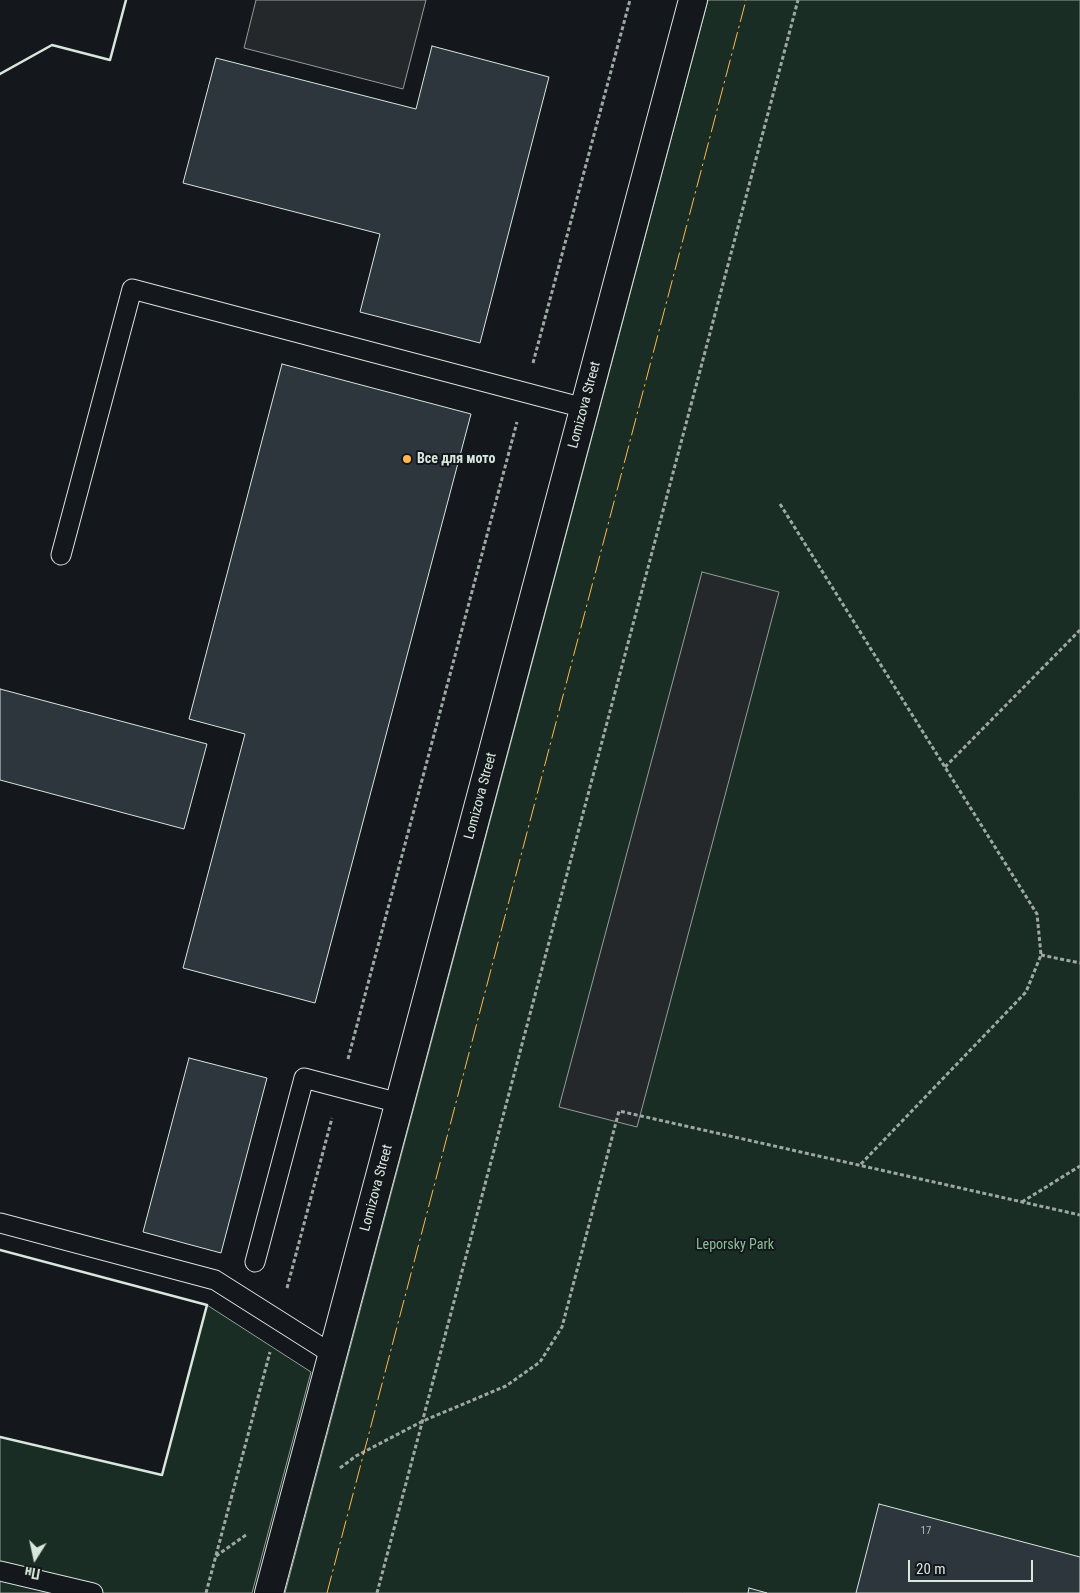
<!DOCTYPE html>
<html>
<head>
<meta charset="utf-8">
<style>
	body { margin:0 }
	#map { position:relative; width:1080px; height:1593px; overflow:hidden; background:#14181c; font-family:"Roboto Condensed",sans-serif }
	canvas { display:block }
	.north { position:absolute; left:10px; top:1533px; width:50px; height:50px; -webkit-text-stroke:4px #14181c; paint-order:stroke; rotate:190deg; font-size:14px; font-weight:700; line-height:20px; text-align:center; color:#d8e6dc }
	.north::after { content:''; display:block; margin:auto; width:18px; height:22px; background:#d8e6dc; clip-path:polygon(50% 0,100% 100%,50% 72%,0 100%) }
	.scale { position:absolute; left:908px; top:1560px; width:125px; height:22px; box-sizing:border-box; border:2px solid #d8e6dc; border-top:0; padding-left:6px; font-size:15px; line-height:18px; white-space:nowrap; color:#d8e6dc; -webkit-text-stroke:4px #14181c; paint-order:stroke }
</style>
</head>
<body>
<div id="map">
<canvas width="1080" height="1593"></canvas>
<div class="north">Пн</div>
<div class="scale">20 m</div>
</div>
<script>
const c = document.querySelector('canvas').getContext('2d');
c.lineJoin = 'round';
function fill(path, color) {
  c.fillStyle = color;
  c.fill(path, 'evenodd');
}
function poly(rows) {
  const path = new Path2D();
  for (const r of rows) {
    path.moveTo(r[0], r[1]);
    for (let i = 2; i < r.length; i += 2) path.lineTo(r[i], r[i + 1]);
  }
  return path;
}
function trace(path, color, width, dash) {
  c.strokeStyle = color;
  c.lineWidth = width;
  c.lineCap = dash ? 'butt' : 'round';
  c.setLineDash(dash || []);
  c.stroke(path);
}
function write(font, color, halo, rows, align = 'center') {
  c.font = font + ' "Roboto Condensed",sans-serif';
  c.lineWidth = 4;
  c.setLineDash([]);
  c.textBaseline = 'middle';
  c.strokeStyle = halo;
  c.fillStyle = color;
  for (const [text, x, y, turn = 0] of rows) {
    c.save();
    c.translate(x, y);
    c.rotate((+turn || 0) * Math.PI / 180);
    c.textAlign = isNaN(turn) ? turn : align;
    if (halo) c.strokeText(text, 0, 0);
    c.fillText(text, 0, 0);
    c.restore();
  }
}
const green = poly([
	[708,0,1080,0,1080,1593,285,1593,708,0],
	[207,1305,311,1372,252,1593,0,1593,0,1437,162,1475,207,1305]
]);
fill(green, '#1a2d24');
trace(green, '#939e99', 1);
const parking = poly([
	[256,0,426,0,403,89,244,48,256,0],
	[702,572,779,592,637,1127,559,1107,702,572]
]);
fill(parking, '#24282b');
trace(parking, '#939e99', 1);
const building = poly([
	[432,46,549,77,480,343,360,312,380,234,183,183,216,58,416,109,432,46],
	[282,364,471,414,315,1003,183,968,245,734,189,719,282,364],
	[0,689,207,744,184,829,0,780,0,689],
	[189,1058,267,1078,221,1253,143,1232,189,1058],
	[879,1504,1080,1557,1080,1593,856,1593,879,1504],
	[749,1588,767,1593,748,1593,749,1588]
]);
fill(building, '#2c363c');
trace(building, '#d8e6dc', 1);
const service = poly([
	[61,555,132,289,584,408],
	[0,1223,215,1280,332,1354],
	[255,1262,304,1078,399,1103],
	[0,1571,93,1593]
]);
const tertiary = poly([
	[269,1593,693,0]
]);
trace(service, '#d8e6dc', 21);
trace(tertiary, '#d8e6dc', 30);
trace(poly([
	[533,363,630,0],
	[780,504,1037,914,1041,955,1026,992,860,1165],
	[945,767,1080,630],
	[1041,955,1080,963],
	[348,1059,517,422],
	[1022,1202,1080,1166],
	[287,1288,332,1118],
	[340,1468,356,1456,423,1421,506,1386,540,1362,562,1327,619,1111,1080,1215],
	[216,1556,246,1535],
	[206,1593,270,1352],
	[377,1593,798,0]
]), '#9da8a2', 3, [4, 2.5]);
trace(service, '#14181c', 19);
trace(tertiary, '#14181c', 28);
trace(poly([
	[0,74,52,45,110,60,126,0],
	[0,1250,207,1305,162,1475,0,1437]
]), '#d8e6dc', 2.5);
trace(poly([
	[327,1593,746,0]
]), '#ffb74d', 1, [18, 4, 2.5, 4]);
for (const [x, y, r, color] of [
	[407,459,5,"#ffb74d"]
]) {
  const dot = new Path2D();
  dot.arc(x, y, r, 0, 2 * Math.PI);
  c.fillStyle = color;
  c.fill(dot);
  trace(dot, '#14181c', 2);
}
write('11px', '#adbab4', null, [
	["17",926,1531]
]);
write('14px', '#d8e6dc', '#14181c', [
	["Lomizova Street",585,405,-75],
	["Lomizova Street",481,796,-75],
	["Lomizova Street",377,1188,-75]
]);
write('bold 14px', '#d8e6dc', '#14181c', [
	["Все для мото",417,459]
], 'left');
write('14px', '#8ac095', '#14181c', [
	["Leporsky Park",735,1245]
]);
</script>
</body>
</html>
